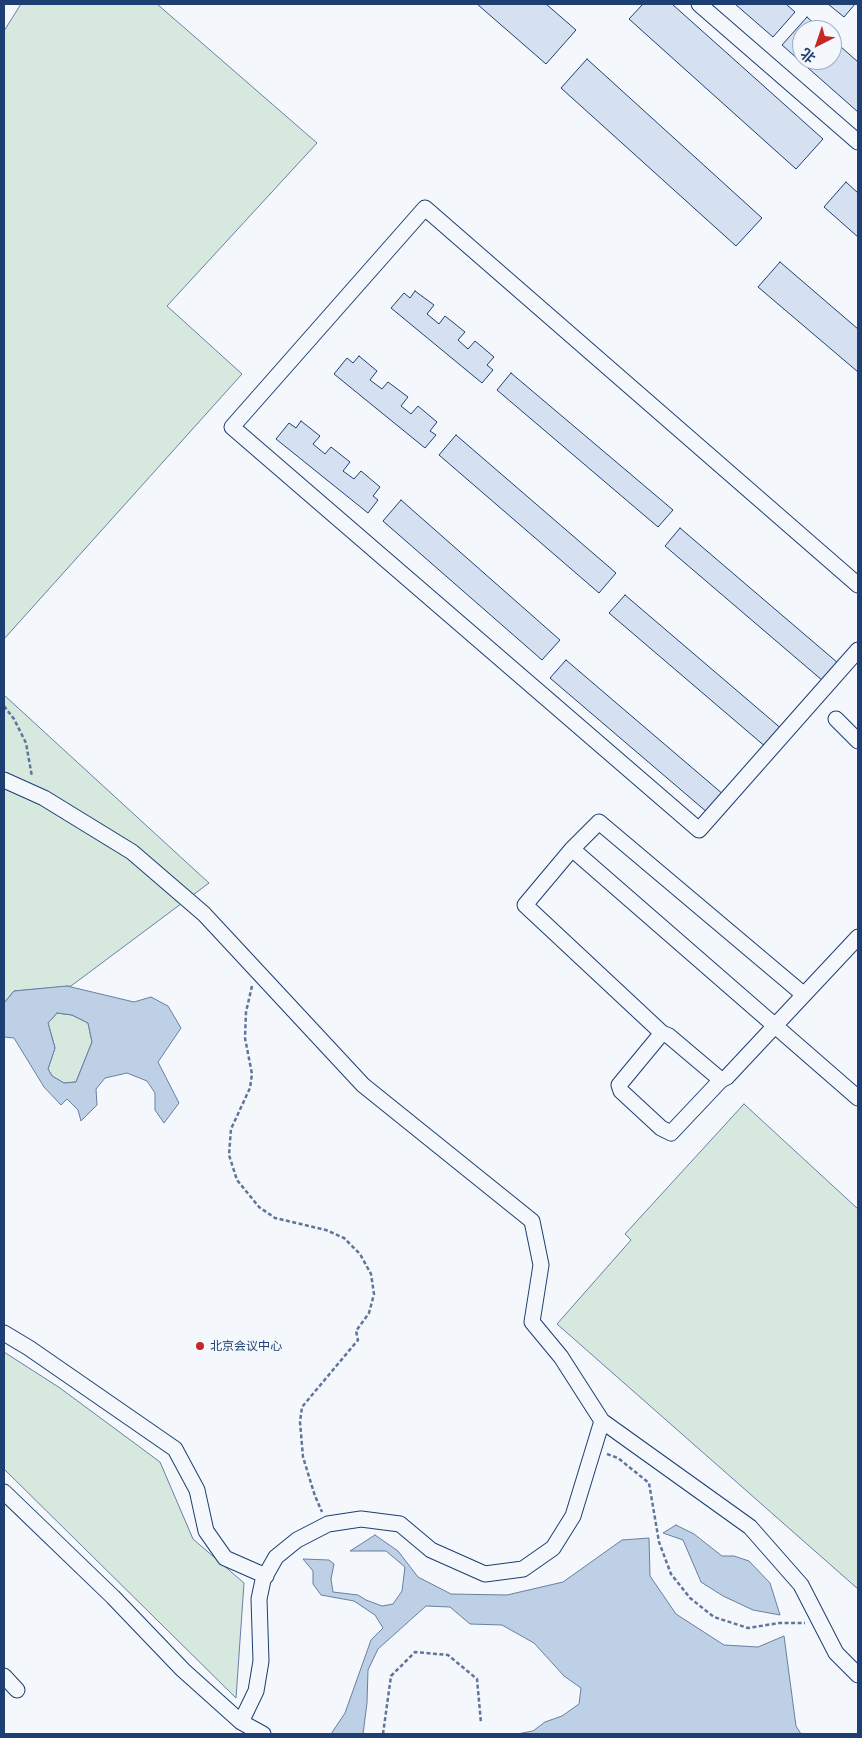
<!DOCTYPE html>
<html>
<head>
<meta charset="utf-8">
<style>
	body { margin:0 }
	#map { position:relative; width:862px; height:1738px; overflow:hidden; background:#f4f7fb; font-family:Montserrat,"Noto Sans SC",sans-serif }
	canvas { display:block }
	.frame { position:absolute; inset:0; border:5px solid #1d3f73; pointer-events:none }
	.north { position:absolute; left:792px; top:20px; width:50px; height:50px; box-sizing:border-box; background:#f4f7fb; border:1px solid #9eadc5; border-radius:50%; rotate:221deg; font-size:14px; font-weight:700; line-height:20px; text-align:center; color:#1d3f73 }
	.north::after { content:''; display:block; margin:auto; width:18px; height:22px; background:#c62828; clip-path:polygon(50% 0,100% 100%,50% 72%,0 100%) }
</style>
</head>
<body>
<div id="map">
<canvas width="862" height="1738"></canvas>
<div class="frame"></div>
<div class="north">北</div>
</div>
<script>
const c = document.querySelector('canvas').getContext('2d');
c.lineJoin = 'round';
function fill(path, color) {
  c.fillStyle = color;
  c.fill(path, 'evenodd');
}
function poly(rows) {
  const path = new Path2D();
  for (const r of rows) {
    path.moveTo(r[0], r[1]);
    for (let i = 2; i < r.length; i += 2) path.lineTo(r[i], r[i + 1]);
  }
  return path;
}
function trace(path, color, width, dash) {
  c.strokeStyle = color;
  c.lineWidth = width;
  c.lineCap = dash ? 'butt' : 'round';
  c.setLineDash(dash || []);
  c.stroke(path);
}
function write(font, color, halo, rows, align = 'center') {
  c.font = font + ' Montserrat,"Noto Sans SC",sans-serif';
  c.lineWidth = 4;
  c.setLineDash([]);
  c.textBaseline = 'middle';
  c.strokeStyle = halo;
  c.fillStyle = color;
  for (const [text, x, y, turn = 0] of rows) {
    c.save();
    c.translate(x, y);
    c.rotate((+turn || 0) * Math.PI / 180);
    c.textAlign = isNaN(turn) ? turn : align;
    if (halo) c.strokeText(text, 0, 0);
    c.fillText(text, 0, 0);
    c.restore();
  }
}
const green = poly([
	[21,4,157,4,317,143,167,306,242,374,4,639,4,31,21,4],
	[4,695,209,883,71,986,14,991,4,1003,4,695],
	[57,1013,72,1015,88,1023,92,1042,76,1082,64,1083,52,1076,48,1069,55,1048,48,1023,57,1013],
	[744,1104,858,1209,858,1589,557,1324,631,1240,625,1234,744,1104],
	[4,1352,60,1388,160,1462,193,1539,244,1583,236,1698,4,1469,4,1352]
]);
fill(green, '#d7e8df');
trace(green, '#687fa3', 1);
const water = poly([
	[67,986,134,1002,151,997,168,1006,181,1028,158,1062,179,1103,164,1123,155,1110,155,1093,147,1081,127,1073,105,1078,96,1089,97,1105,81,1121,78,1110,67,1099,61,1105,44,1087,14,1038,4,1037,4,1003,14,991,67,986],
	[57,1013,72,1015,88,1023,92,1042,76,1082,64,1083,52,1076,48,1069,55,1048,48,1023,57,1013],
	[676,1525,694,1534,722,1556,734,1556,749,1561,770,1583,780,1615,753,1610,723,1596,701,1582,683,1540,663,1533,676,1525],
	[375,1535,398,1551,418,1577,451,1594,507,1595,563,1582,622,1540,649,1538,650,1576,676,1614,724,1645,758,1647,784,1636,796,1726,801,1734,517,1734,533,1731,545,1722,562,1716,579,1704,581,1688,564,1676,534,1643,502,1625,470,1624,450,1607,426,1606,378,1649,368,1670,367,1703,363,1734,331,1734,345,1713,371,1640,383,1628,375,1615,354,1601,321,1595,313,1584,313,1571,303,1559,329,1560,334,1564,331,1579,333,1592,358,1595,366,1600,382,1606,393,1604,402,1591,405,1567,386,1551,350,1551,375,1535]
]);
fill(water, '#bed0e5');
trace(water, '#687fa3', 1);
const building = poly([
	[477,4,546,4,576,30,546,64,477,4],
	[643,4,672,4,823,139,796,169,629,19,643,4],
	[735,4,786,4,795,12,773,37,735,4],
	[828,4,855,4,844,17,828,4],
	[807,17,821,30,802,30,802,60,832,60,832,39,858,62,858,112,782,45,807,17],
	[587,59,762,218,736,246,561,88,587,59],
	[846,182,858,193,858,237,824,207,846,182],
	[780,262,858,329,858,372,758,287,780,262],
	[415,291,434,305,427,314,439,324,445,316,465,332,458,340,468,349,475,341,494,357,487,365,493,370,482,383,391,308,404,293,410,298,415,291],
	[359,356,377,371,370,380,382,389,388,382,408,397,401,406,411,414,418,406,437,422,430,431,436,435,425,448,334,374,347,358,353,363,359,356],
	[511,373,673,510,658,527,497,390,511,373],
	[301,421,320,436,313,444,325,454,331,447,350,462,343,471,354,479,361,471,380,487,373,496,378,500,368,513,276,439,289,423,296,428,301,421],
	[456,435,616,573,599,593,439,455,456,435],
	[401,500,560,640,542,660,383,521,401,500],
	[680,528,838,663,823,681,665,546,680,528],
	[625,595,783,730,767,748,609,613,625,595],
	[566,660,724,795,708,813,550,678,566,660]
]);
fill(building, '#d5e0f0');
trace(building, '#1d3f73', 1);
const minor = poly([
	[699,4,858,142],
	[858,585,425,208,232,427,699,830,858,650],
	[836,719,858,741],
	[4,780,44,798,132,852,204,914,363,1085,532,1221,541,1265,532,1322,561,1357,602,1421,750,1527,801,1585,836,1653,858,1675],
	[572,849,858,1098],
	[662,1033,619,1085,621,1091,661,1128,671,1133,721,1080,727,1077,858,937],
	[721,1080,669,1036,662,1033,525,905,572,849,599,822,803,994],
	[4,1333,29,1348,175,1449,197,1490,206,1531,225,1558,266,1576],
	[4,1492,113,1597,183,1670,241,1722,263,1734],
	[4,1676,17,1690],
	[241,1722,256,1691,261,1661,259,1599,263,1580,276,1557,297,1540,328,1524,361,1519,400,1524,431,1550,485,1574,523,1569,553,1548,573,1516,602,1421]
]);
trace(minor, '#1d3f73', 17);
trace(poly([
	[4,706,14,719,26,743,32,777],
	[252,986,246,1012,245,1038,252,1074,250,1088,231,1129,229,1155,237,1180,259,1207,275,1218,326,1230,344,1238,360,1254,371,1274,374,1294,369,1313,356,1331,358,1340,302,1407,300,1422,303,1457,315,1496,322,1512],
	[607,1454,618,1458,649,1483,659,1542,671,1574,690,1598,714,1617,748,1628,779,1623,805,1623],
	[383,1734,391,1676,415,1652,448,1655,477,1679,481,1723]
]), '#5e769c', 2.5, [4, 2.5]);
trace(minor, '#f4f7fb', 15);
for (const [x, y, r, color] of [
	[200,1346,5,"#c62828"]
]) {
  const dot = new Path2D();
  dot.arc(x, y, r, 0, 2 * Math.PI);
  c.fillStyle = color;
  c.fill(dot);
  trace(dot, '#f4f7fb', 2);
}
write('12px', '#1d3f73', '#f4f7fb', [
	["北京会议中心",210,1346]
], 'left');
</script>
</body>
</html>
